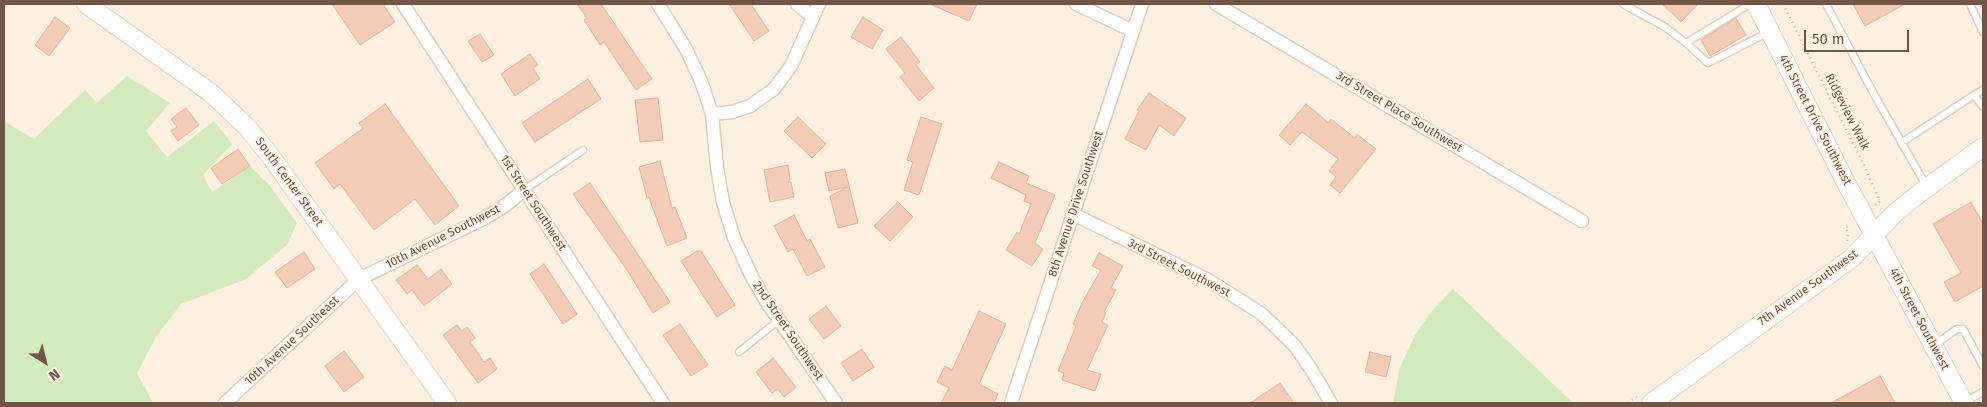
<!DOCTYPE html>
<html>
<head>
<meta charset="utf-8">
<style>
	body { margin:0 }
	#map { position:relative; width:1987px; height:407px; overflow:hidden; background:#fdf0e0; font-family:"Fira Sans",sans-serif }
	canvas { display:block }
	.frame { position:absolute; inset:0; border:5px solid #735547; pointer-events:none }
	.north { position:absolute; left:20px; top:337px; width:50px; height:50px; -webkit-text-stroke:4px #fff4e6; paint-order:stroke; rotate:144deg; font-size:14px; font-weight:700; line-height:20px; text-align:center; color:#735547 }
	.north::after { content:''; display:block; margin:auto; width:18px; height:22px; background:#735547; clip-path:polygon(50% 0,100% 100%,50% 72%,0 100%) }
	.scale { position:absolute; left:1804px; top:30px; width:105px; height:22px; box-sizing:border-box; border:2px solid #735547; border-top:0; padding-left:6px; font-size:15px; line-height:18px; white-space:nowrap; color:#735547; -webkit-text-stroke:4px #fff4e6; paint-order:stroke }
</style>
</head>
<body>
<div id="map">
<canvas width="1987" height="407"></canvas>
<div class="frame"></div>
<div class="north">N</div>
<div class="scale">50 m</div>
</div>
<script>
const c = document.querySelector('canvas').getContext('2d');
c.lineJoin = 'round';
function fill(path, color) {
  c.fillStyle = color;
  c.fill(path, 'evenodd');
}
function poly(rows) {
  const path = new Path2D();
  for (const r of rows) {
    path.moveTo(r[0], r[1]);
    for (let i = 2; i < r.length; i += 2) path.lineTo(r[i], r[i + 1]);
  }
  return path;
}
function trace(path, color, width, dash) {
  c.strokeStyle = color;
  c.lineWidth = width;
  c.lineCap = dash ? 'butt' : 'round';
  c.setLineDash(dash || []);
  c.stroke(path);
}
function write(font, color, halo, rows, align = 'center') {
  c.font = font + ' "Fira Sans",sans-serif';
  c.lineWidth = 4;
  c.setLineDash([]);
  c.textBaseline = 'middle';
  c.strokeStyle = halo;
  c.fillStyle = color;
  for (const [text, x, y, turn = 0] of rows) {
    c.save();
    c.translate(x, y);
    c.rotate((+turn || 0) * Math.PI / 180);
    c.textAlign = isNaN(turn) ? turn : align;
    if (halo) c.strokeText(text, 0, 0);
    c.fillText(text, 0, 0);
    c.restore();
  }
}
fill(poly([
	[127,76,170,103,146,131,167,157,214,121,232,144,203,175,212,192,250,166,270,186,297,223,287,245,246,279,181,304,156,337,137,373,153,403,4,403,4,121,34,139,85,90,97,103],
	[1453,289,1573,403,1393,403,1400,367,1415,335,1431,312]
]), '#d2eabe');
const building = poly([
	[332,4,383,4,395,22,360,45,332,4],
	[577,4,601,4,652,79,636,90,604,42,600,45,584,20,587,18,577,4],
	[729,4,751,4,769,31,754,41,729,4],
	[930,4,977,4,969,21,930,4],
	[1662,4,1698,4,1681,22,1662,4],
	[1853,4,1905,4,1865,26,1853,4],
	[55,17,70,28,49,56,35,45,55,17],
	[863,17,883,30,872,49,851,37,863,17],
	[1736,18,1746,35,1710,56,1701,40,1736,18],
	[480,34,494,55,482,62,468,41,480,34],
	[901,37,920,62,916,65,934,88,919,101,900,77,905,73,886,49,901,37],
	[530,54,538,65,533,68,540,79,515,96,501,74,530,54],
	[588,79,601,99,535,142,522,123,588,79],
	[1149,93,1186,118,1174,136,1159,125,1146,150,1125,139,1139,111,1137,110,1149,93],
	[658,98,663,140,640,142,635,100,658,98],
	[385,104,459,206,435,225,415,199,374,230,340,184,334,189,315,163,363,128,359,123,385,104],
	[1306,104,1329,123,1331,119,1355,138,1357,134,1376,149,1340,193,1330,185,1336,177,1329,171,1338,159,1302,132,1290,145,1279,135,1306,104],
	[186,108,199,125,178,141,171,131,177,127,171,119,186,108],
	[798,117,826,144,812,158,784,131,798,117],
	[921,117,942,124,919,195,904,190,913,162,907,160,921,117],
	[238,149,250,166,222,184,211,168,238,149],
	[660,161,672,208,675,207,687,238,667,246,649,198,647,198,639,167,660,161],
	[999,162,1029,176,1026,183,1055,195,1035,243,1043,249,1032,266,1006,250,1017,232,1019,234,1031,204,1024,201,1026,195,991,178,999,162],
	[788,165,790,180,788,182,791,182,794,197,770,202,764,170,788,165],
	[845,169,858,223,838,228,830,196,847,187,829,191,825,173,845,169],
	[590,183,670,302,653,313,629,273,573,194,590,183],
	[898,202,913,217,890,241,874,226,898,202],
	[1971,202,1983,224,1983,286,1955,302,1944,282,1961,273,1933,224,1971,202],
	[794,215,807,241,810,239,825,267,807,276,793,249,788,252,774,226,794,215],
	[697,251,701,251,735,305,717,317,681,261,697,251],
	[304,252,315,269,287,288,275,272,304,252],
	[1099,253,1123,266,1111,288,1116,290,1104,312,1106,313,1102,322,1108,325,1087,370,1101,374,1095,391,1062,380,1064,373,1058,371,1076,326,1073,324,1082,303,1101,270,1092,266,1099,253],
	[544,264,577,314,563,324,530,274,544,264],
	[417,265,428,279,441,269,452,284,424,306,412,290,407,294,396,280,417,265],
	[826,306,841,326,824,339,809,319,826,306],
	[979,311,1006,324,979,384,998,394,994,403,941,403,949,388,937,382,945,366,952,370,979,311],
	[680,324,708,365,691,376,663,335,680,324],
	[457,325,462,331,467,327,475,338,470,342,484,362,490,358,497,369,478,383,443,335,457,325],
	[862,349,874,367,853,381,841,363,862,349],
	[344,351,364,377,344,392,325,366,344,351],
	[1370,352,1391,357,1386,377,1365,372,1370,352],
	[773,358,796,387,784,397,778,389,772,393,756,372,773,358],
	[1880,376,1895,403,1831,403,1880,376],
	[1280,383,1294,403,1250,403,1280,383]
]);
fill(building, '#f2ccb7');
trace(building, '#e5b297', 1);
const lane = poly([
	[1623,4,1665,27,1686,43,1750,4],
	[1826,4,1875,96,1927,187],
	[1970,4,1983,32],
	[1686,43,1708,63,1769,32],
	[1974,95,1983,90],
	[1901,143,1974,95,1983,107],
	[524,190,583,150],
	[1934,345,1957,329,1963,329,1983,366],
	[739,352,779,320],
	[1964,402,1983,392]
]);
const street = poly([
	[403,4,663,403],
	[658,4,686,49,701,81,712,114,717,167,723,202,734,238,752,277,766,301,836,403],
	[797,4,813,17],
	[1076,4,1133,31],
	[1216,4,1582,221],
	[712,114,732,112,750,106,774,89,791,66,819,4],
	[1073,214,1210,281,1262,314,1295,346,1311,369,1331,403],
	[225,403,359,279,485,218,506,205,524,190],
	[1011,403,1142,4]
]);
const secondary = poly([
	[86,4,211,93,247,127,269,154,447,403],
	[1756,4,1843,177,1964,403],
	[1651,403,1852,258,1895,213,1921,192,1983,147]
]);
trace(lane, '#e1ccbc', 9);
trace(street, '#e1ccbc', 15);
trace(secondary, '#e8cfbb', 20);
trace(poly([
	[1783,4,1863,163,1880,201,1874,206],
	[1847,241,1848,234,1846,227,1850,224],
	[1628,403,1637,397]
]), '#d7b09a', 2.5, [1, 4]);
trace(lane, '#fff', 6);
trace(street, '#fff', 12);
trace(secondary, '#fff', 18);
write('12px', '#735547', '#fff4e6', [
	["3rd Street Place Southwest",1399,112,31],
	["Ridgeview Walk",1847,112,63],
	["4th Street Drive Southwest",1815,120,63],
	["South Center Street",289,182,54],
	["1st Street Southwest",533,203,57],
	["8th Avenue Drive Southwest",1076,204,-72],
	["10th Avenue Southwest",443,237,-27],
	["3rd Street Southwest",1179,268,27],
	["7th Avenue Southwest",1808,288,-36],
	["4th Street Southwest",1919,319,62],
	["2nd Street Southwest",788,331,56],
	["10th Avenue Southeast",292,341,-43]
]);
</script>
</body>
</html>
